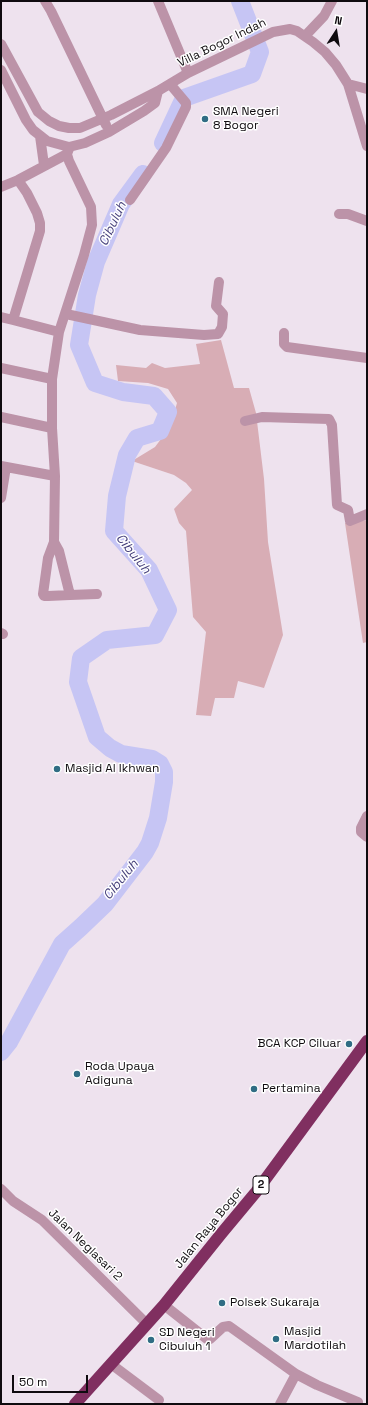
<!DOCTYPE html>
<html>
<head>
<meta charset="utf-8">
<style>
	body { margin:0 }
	#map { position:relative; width:368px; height:1405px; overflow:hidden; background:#eee2ee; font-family:"Space Grotesk",sans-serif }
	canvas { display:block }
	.frame { position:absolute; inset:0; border:2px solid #0f0b0f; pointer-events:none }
	.north { position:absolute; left:316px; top:12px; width:40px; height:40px; -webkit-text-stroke:3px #fff; paint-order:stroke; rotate:12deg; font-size:11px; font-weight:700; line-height:16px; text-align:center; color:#0f0b0f }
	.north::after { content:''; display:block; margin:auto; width:14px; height:18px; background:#0f0b0f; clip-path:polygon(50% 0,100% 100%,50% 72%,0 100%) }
	.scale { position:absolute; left:12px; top:1375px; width:76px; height:18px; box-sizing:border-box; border:2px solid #0f0b0f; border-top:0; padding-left:5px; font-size:12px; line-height:14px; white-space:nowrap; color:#0f0b0f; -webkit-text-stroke:3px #fff; paint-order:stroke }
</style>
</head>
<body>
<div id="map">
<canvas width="368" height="1405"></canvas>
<div class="frame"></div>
<div class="north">N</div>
<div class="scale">50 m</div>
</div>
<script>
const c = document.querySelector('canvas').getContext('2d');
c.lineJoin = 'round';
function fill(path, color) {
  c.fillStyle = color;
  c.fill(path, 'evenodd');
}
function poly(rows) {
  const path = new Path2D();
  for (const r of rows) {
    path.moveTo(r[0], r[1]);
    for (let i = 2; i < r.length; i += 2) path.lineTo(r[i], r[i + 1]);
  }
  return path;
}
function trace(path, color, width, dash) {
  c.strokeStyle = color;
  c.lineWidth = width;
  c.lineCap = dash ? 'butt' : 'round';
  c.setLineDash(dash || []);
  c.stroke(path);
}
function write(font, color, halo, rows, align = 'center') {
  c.font = font + ' "Space Grotesk",sans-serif';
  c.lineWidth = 3;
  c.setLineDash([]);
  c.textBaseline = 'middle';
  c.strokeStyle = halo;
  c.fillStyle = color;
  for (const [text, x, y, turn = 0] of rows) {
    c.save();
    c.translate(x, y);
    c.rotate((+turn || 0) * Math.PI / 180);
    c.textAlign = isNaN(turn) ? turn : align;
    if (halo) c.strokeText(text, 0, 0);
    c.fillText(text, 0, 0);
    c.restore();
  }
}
fill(poly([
	[221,340,234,388,249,388,256,413,264,479,268,542,283,635,264,688,238,681,234,698,215,698,211,716,196,715,206,632,193,617,186,531,179,523,174,509,192,490,186,483,174,475,132,461,155,447,170,427,177,403,168,389,148,383,118,381,116,365,146,368,152,363,165,368,200,364,196,344],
	[367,520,367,642,363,643,345,523]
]), '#d8adb5');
trace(poly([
	[163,143,184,98,252,74,260,52,240,1],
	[1,1052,9,1042,62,944,81,927,105,904,145,852,150,843,158,818,164,782,164,772,160,764,152,759,121,754,110,748,97,737,78,682,81,658,107,640,155,635,168,610,149,570,114,531,117,496,127,455,137,438,160,431,168,412,154,396,123,392,95,383,79,345,87,295,96,262,121,204,143,174]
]), '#c6c5f4', 18);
trace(poly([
	[45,1,51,11,106,125],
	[158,1,188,73],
	[305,36,324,16,332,1],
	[1,44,38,112,49,121,59,126,69,128,80,128,111,115,158,91,188,73,244,46,273,32,290,29,297,31,313,42,325,52,336,65,348,84,367,146],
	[1,70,26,120,33,130,47,141,69,147,85,143,109,132,144,111,155,103,158,91],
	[348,84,367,89],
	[40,136,44,165],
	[1,187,18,180,67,154,69,149],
	[130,200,166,148,186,107,186,103,170,84],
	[339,214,348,214,367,221],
	[66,314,140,330,204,335,218,334,222,327,223,314,216,306,219,282],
	[1,317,13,320,40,231,40,223,37,213,27,193,18,180],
	[13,320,59,332],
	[284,333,284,344,287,347,367,358],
	[1,368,52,379,52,428,55,476,54,542,59,551,70,595,48,596,44,596,43,594,48,558,54,542],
	[52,379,59,332,84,255,92,225,91,207,69,161,67,154],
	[1,417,52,428],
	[245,421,262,417,329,419,332,425,337,505,348,510,350,521,367,514],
	[1,466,55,476],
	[1,498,6,467],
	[70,595,97,594],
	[1,633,3,634],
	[367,816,361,828,361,832,367,837],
	[1,1189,13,1201,42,1220,147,1324],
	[164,1305,207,1339,210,1339,223,1327,229,1326,296,1374,317,1385,358,1402],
	[111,1364,159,1400],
	[280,1404,296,1374]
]), '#bc93a8', 10);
trace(poly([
	[75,1404,164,1305,221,1234,256,1192,367,1041]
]), '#802f60', 12);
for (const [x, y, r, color] of [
	[205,119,4,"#306d84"],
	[57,769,4,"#306d84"],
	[349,1044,4,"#306d84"],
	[77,1074,4,"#306d84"],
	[254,1089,4,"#306d84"],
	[222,1303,4,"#306d84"],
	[276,1339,4,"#306d84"],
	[151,1340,4,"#306d84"]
]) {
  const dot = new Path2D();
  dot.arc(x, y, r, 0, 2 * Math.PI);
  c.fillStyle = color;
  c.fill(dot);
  trace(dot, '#fff', 1.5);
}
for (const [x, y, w] of [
	[261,1185,16]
]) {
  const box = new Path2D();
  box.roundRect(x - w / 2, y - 9, w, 18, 3);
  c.fillStyle = '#fff';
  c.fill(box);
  trace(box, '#0f0b0f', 1);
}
write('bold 11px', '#0f0b0f', null, [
	["2",261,1185]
]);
write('12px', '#0f0b0f', '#fff', [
	["Villa Bogor Indah",222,43,-26],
	["Jalan Raya Bogor",209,1228,-51],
	["Jalan Neglasari 2",85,1245,44]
]);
write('12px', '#0f0b0f', '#fff', [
	["SMA Negeri",213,112],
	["8 Bogor",213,126],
	["Masjid Al Ikhwan",65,769],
	["BCA KCP Ciluar",341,1044,"right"],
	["Roda Upaya",85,1067],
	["Adiguna",85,1081],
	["Pertamina",262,1089],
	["Polsek Sukaraja",230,1303],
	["Masjid",284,1332],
	["Mardotilah",284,1346],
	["SD Negeri",159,1333],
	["Cibuluh 1",159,1347]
], 'left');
write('italic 13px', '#47417c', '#fff', [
	["Cibuluh",113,224,-65],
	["Cibuluh",133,554,51],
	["Cibuluh",121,880,-51]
]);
</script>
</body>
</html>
